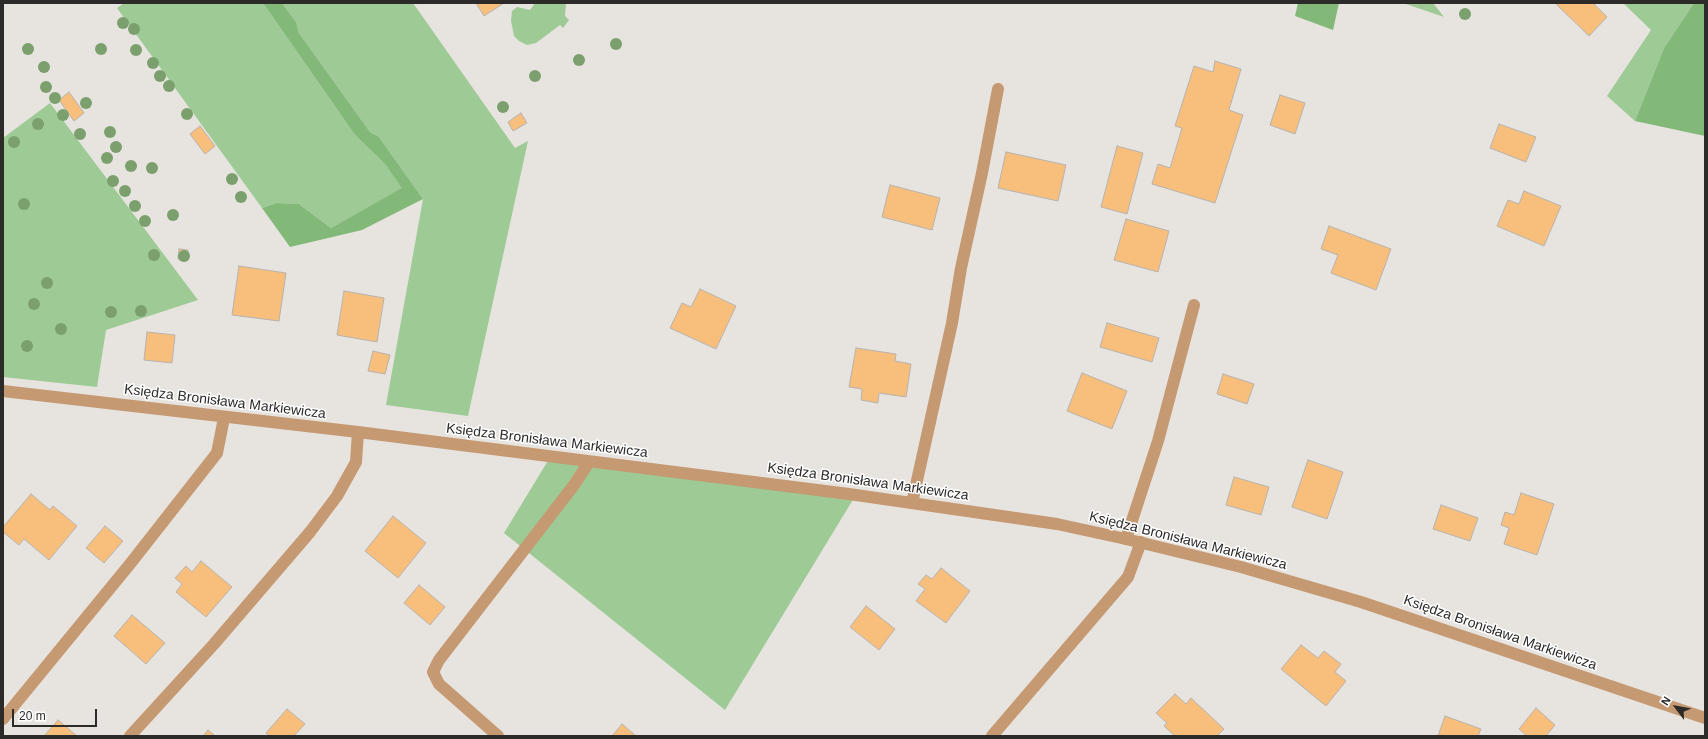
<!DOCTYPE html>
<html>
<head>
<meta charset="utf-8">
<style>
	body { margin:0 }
	#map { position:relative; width:1708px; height:739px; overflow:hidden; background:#e7e4e0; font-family:Helvetica,sans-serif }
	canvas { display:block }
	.frame { position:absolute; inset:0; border:4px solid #2c2b2a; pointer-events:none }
	.north { position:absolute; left:1656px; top:687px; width:40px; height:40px; -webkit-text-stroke:3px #fff; paint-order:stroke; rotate:302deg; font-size:11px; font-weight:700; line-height:16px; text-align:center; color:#2c2b2a }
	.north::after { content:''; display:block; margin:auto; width:14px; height:18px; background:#2c2b2a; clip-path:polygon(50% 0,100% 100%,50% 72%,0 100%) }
	.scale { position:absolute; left:12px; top:709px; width:85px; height:18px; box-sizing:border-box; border:2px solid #2c2b2a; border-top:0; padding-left:5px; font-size:12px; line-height:14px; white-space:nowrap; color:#2c2b2a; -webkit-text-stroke:3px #fff; paint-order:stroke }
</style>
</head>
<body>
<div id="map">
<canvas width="1708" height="739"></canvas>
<div class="frame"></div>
<div class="north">N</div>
<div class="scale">20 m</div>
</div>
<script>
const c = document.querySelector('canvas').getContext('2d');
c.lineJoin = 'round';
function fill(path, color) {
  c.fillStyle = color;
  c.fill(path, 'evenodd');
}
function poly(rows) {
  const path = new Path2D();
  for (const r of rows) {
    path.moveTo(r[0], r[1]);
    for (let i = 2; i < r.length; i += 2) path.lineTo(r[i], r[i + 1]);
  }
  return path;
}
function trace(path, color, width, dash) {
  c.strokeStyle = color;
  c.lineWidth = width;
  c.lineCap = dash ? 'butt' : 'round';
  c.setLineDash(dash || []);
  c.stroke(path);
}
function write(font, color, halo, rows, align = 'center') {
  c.font = font + ' Helvetica,sans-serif';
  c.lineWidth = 3;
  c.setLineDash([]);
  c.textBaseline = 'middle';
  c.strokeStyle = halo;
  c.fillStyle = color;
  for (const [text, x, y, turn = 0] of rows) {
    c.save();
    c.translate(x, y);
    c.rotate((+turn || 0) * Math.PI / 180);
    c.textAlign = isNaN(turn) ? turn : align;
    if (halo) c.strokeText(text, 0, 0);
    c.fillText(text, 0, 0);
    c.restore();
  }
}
fill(poly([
	[124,3,263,3,355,135,385,164,403,188,331,228,299,204,277,203,262,208,117,8],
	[282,3,413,3,515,148,528,141,468,416,386,405,423,199,379,137,370,132,299,33,296,22],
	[535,3,566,3,565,16,569,20,563,28,560,25,536,43,527,45,519,41,514,36,511,21,512,11,517,7,530,10],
	[1403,3,1433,3,1444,17],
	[1623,3,1694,3,1664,48,1635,121,1607,96,1651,30],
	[50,103,198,300,106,330,97,387,3,377,3,138],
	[549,459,854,498,725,710,504,533]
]), '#9eca95');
fill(poly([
	[263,3,282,3,296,22,299,33,370,132,379,137,423,199,362,230,290,247,262,208,277,203,299,204,331,228,402,188,385,164,355,135],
	[1298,3,1339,3,1333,30,1295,16],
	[1694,3,1705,3,1705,136,1635,121,1664,48]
]), '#82b878');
const building = poly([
	[476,3,504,3,484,16,476,3],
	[1555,3,1593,3,1607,17,1589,36,1555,3],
	[1215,61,1241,69,1229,110,1243,115,1215,203,1152,184,1158,164,1170,168,1182,128,1175,126,1194,66,1213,72,1215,61],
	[69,92,84,113,74,121,59,100,69,92],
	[1280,95,1305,103,1295,134,1270,125,1280,95],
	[521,113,527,123,513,131,508,122,521,113],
	[1499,124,1536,137,1526,162,1490,148,1499,124],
	[200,126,215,146,205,154,190,134,200,126],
	[1117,146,1143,153,1127,214,1101,207,1117,146],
	[1006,152,1066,165,1058,201,998,188,1006,152],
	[890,185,940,198,932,230,882,217,890,185],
	[1524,191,1561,206,1544,246,1497,226,1508,200,1519,204,1524,191],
	[1126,219,1169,231,1158,272,1114,260,1126,219],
	[1329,226,1391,249,1376,290,1331,273,1338,255,1321,249,1329,226],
	[179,249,188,250,187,260,178,259,179,249],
	[239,266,286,273,279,321,232,315,239,266],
	[700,289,736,306,716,349,670,328,682,303,691,307,700,289],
	[344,291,384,298,377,342,337,335,344,291],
	[1107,323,1159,338,1152,362,1100,347,1107,323],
	[147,332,175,335,172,363,144,360,147,332],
	[856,348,896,354,895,361,911,364,906,397,879,393,878,403,861,400,862,389,849,387,856,348],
	[373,351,390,355,385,374,368,371,373,351],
	[1082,373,1127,391,1112,429,1067,411,1082,373],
	[1223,374,1254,384,1247,404,1217,394,1223,374],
	[1308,460,1343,472,1327,519,1292,507,1308,460],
	[1234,477,1269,487,1261,515,1226,505,1234,477],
	[1521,493,1554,504,1537,555,1504,544,1509,528,1501,525,1505,512,1514,515,1521,493],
	[31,494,50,510,53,506,77,526,49,560,24,539,19,545,3,532,3,527,31,494],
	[1441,505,1478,518,1470,541,1433,529,1441,505],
	[393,516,426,543,398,578,365,551,393,516],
	[105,526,123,541,104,563,86,548,105,526],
	[201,561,232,587,206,617,176,592,182,584,175,578,186,566,192,572,201,561],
	[941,568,970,591,946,623,916,601,925,589,918,584,926,575,932,579,941,568],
	[419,585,445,607,430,625,404,603,419,585],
	[866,606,895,629,879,650,850,627,866,606],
	[132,615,165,643,146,664,114,636,132,615],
	[1301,645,1318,658,1324,651,1341,664,1335,672,1346,681,1326,706,1281,669,1301,645],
	[1175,694,1186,704,1191,698,1224,729,1217,736,1175,736,1164,726,1167,723,1156,713,1175,694],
	[1536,708,1555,725,1546,736,1527,736,1519,729,1536,708],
	[287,709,305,724,294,736,270,736,266,733,287,709],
	[1445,716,1481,729,1478,736,1438,736,1445,716],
	[58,720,77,736,44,736,58,720],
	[622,724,636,736,612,736,622,724],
	[208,730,215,736,203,736,208,730]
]);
fill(building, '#f7bf7b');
trace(building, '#b6b2af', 1);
trace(poly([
	[912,503,952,323,961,268,982,173,998,89],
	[1126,539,1158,441,1194,305],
	[3,719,130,564,217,453,224,418],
	[130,736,214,644,310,532,337,496,356,462,358,432],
	[498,736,439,684,433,672,439,660,574,485,589,462],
	[992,736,1128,577,1141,542]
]), '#c59972', 12);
trace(poly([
	[3,391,358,432,849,494,1057,524,1126,539,1241,567,1361,602,1705,718]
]), '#c59972', 12);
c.fillStyle = '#7ba06e';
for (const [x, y] of [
	[1465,14],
	[123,23],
	[134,29],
	[616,44],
	[28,49],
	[101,49],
	[136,50],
	[579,60],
	[153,63],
	[44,67],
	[160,76],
	[535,76],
	[169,86],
	[46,87],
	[55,98],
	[86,103],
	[503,107],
	[187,114],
	[63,115],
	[38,124],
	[110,132],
	[80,134],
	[14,142],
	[116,147],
	[107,158],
	[131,166],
	[152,168],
	[232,179],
	[113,181],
	[125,191],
	[241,197],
	[24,204],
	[135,206],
	[173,215],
	[145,221],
	[154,255],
	[184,256],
	[47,283],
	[34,304],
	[141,311],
	[111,312],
	[61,329],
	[27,346]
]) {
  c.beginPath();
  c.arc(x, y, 6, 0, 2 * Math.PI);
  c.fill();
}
write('14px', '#2c2b2a', '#fff', [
	["Księdza Bronisława Markiewicza",225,402,7],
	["Księdza Bronisława Markiewicza",547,441,7],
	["Księdza Bronisława Markiewicza",868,482,8],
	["Księdza Bronisława Markiewicza",1188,541,14],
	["Księdza Bronisława Markiewicza",1500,633,19]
]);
</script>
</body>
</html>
